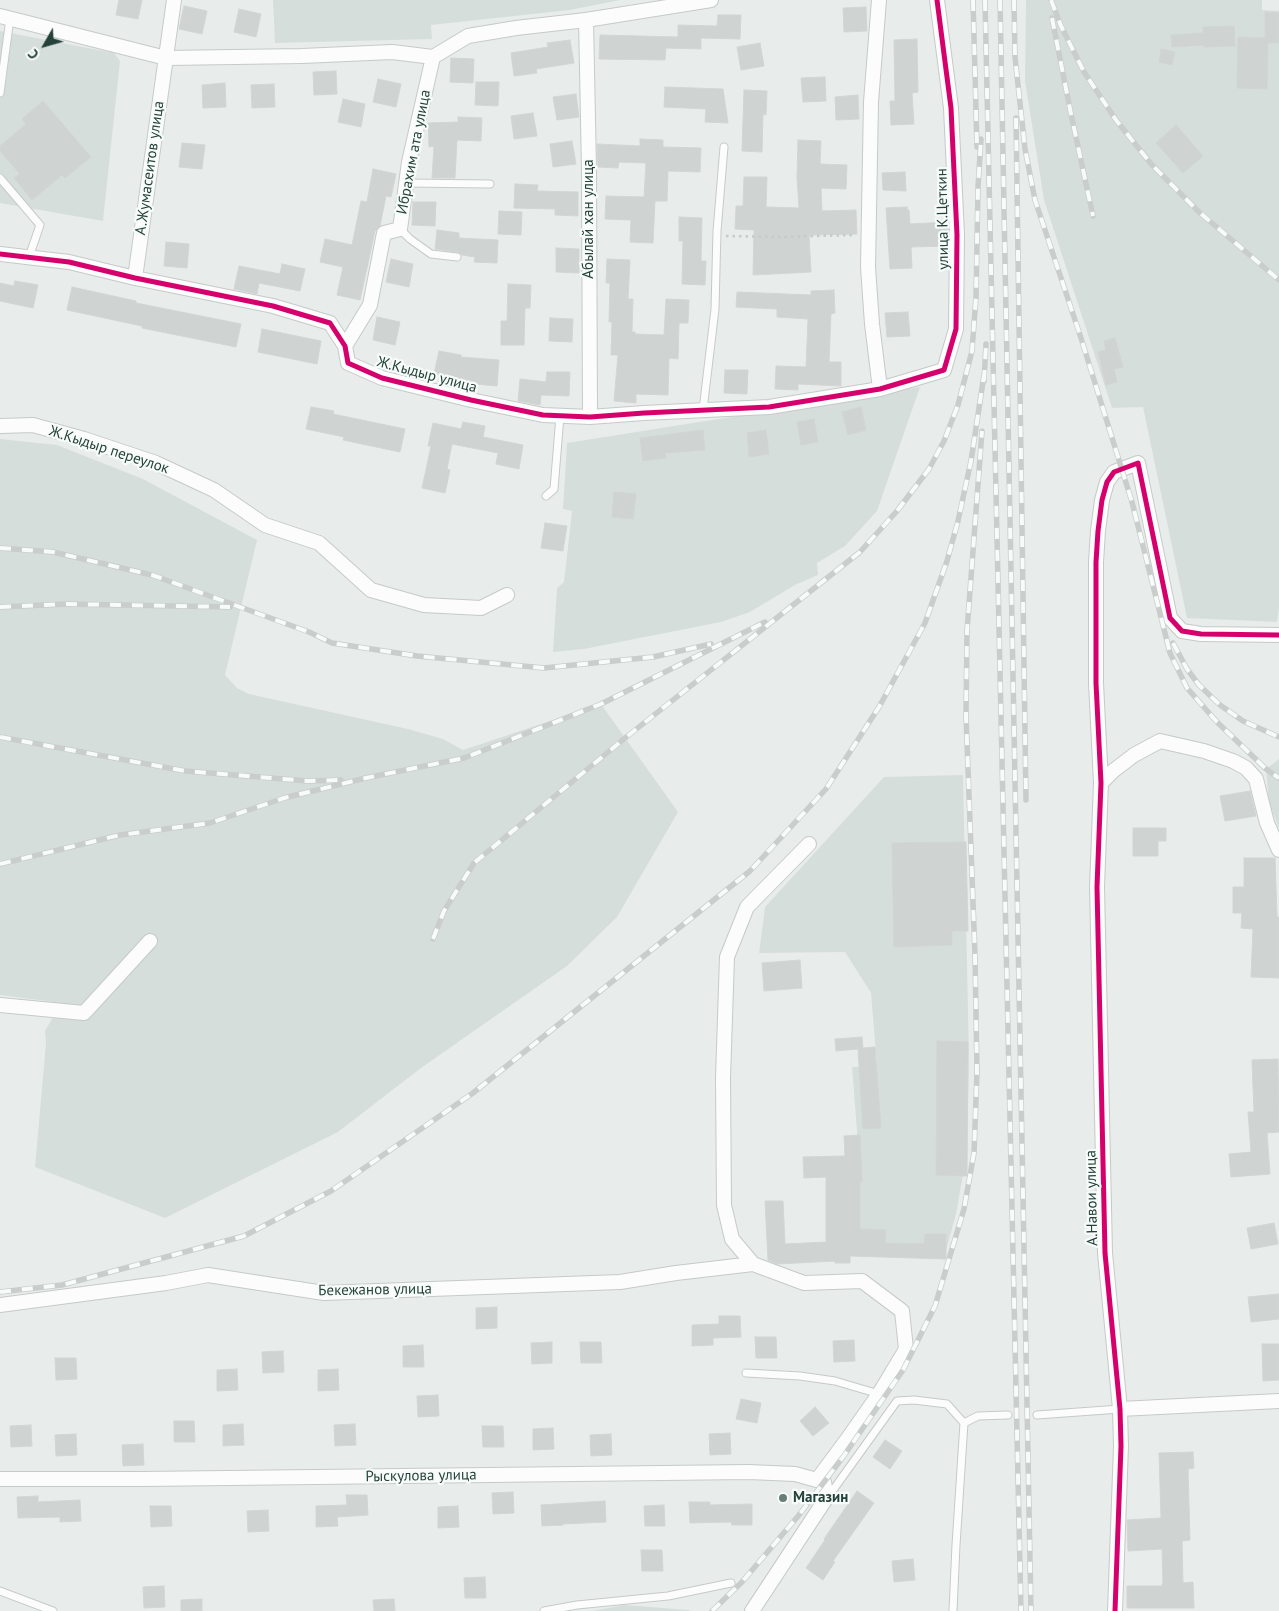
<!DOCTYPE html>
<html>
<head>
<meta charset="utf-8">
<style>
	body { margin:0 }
	#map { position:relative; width:1279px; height:1611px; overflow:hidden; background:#e8edeb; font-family:"PT Sans",sans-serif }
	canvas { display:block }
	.north { position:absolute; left:20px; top:20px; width:50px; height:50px; -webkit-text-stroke:4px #f7fbf9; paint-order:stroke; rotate:232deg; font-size:14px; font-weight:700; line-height:20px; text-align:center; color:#24423a }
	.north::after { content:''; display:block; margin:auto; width:18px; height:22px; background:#24423a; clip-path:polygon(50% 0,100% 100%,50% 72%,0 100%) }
</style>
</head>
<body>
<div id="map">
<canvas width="1279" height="1611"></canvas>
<div class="north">С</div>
</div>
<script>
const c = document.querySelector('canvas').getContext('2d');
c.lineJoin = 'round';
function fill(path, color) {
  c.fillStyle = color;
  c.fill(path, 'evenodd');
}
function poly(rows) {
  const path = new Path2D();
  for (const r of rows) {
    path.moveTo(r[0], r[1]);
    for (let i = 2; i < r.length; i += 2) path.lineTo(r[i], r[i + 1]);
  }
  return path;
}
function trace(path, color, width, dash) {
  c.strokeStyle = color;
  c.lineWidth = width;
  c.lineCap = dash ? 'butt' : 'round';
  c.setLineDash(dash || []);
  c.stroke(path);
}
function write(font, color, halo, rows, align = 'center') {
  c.font = font + ' "PT Sans",sans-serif';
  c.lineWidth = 4.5;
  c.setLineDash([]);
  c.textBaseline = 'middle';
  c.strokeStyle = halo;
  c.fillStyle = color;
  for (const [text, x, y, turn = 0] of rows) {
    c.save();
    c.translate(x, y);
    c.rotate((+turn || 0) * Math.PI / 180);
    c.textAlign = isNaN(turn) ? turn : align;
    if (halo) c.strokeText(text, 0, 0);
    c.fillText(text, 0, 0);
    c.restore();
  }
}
fill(poly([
	[273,0,620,0,570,10,431,25,432,39,275,43],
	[1026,0,1262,0,1262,10,1279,11,1279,607,1277,622,1187,618,1143,407,1112,408,1044,200,1025,81],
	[0,31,114,53,120,61,103,221,0,203],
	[920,387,877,511,845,546,817,563,818,575,795,585,750,612,721,622,584,649,553,652,557,588,564,582,572,511,563,509,567,443],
	[0,439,57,445,143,479,257,540,225,675,237,688,249,694,408,729,443,739,463,750,601,704,678,812,617,917,567,966,421,1068,338,1132,165,1218,35,1167,46,1043,45,1031,53,1017,54,1002,0,995],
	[1279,759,1279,828,1269,803,1266,769],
	[963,775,969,1058,967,1152,956,1214,945,1254,860,1253,857,1178,857,1131,852,1067,877,1066,871,993,845,952,759,953,765,907,884,777],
	[624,1605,689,1610,690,1611,592,1611]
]), '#d6dedb');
const building = poly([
	[119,0,142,0,138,19,116,15,119,0],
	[184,6,207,11,202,34,179,29,184,6],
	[866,7,867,31,844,32,843,8,866,7],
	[239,9,261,14,256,37,234,32,239,9],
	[1265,12,1279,13,1279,43,1268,43,1267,89,1237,88,1238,37,1265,38,1265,12],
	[718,15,741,15,740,39,701,38,701,49,666,48,665,60,599,59,600,35,678,37,678,25,717,26,718,15],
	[1234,26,1235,46,1204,47,1204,45,1172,47,1171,35,1203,33,1203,27,1234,26],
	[917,39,918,92,912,93,914,124,891,125,890,101,895,101,894,40,917,39],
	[570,40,574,63,536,69,537,73,514,76,511,53,548,47,547,43,570,40],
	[760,43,764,66,741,70,737,47,760,43],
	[1161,49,1175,52,1172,65,1159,62,1161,49],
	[451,58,474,59,473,83,450,82,451,58],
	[336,71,337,94,314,95,313,72,336,71],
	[825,77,826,101,803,102,801,78,825,77],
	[378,79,401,84,396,107,373,102,378,79],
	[476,82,499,82,498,106,475,105,476,82],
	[225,83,226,107,203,108,202,85,225,83],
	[274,84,275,107,252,108,251,85,274,84],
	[665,87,723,89,728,123,705,122,706,109,664,107,665,87],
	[744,90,767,91,766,115,763,114,762,152,742,151,744,90],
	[576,94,579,117,557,120,553,97,576,94],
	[858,95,859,119,836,120,835,97,858,95],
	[343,99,365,104,361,127,338,122,343,99],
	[43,101,91,157,65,178,62,175,32,200,14,178,20,174,0,151,0,146,26,124,22,119,43,101],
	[533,113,537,136,514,139,511,116,533,113],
	[458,117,482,118,481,141,457,140,455,178,432,178,434,146,429,147,428,123,458,122,458,117],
	[1176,125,1203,156,1183,173,1156,143,1176,125],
	[640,139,663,140,663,147,701,148,700,172,668,171,667,201,655,201,653,243,630,242,631,220,605,219,606,196,644,197,646,163,619,162,618,168,598,167,597,144,640,146,640,139],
	[798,140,821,141,820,164,847,165,846,189,821,188,822,211,856,210,857,234,809,235,811,272,753,275,754,230,735,229,736,206,743,206,744,177,767,177,766,207,799,208,797,177,798,140],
	[572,141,576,164,553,167,550,144,572,141],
	[182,143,205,145,202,169,179,167,182,143],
	[373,169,396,174,391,197,386,196,380,226,375,231,360,300,337,295,343,267,320,262,325,239,352,245,361,201,367,202,373,169],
	[905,172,906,191,883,190,882,173,905,172],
	[515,184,538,185,537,191,578,192,578,216,555,215,555,209,514,208,515,184],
	[413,202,436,202,435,226,412,225,413,202],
	[907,207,907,210,909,210,910,224,948,222,948,246,911,247,912,268,890,269,886,208,907,207],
	[499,211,522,212,521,235,498,234,499,211],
	[679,217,702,218,701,261,706,261,705,285,682,284,683,241,679,241,679,217],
	[437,230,459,233,459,238,498,240,497,263,474,262,475,257,462,255,458,252,435,249,437,230],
	[166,242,189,244,187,268,164,266,166,242],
	[556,248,579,249,579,273,556,272,556,248],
	[391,259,413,264,409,287,386,282,391,259],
	[607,259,630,260,628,299,633,299,632,332,635,332,635,334,664,335,666,299,689,300,688,323,679,323,678,359,669,358,668,395,636,394,636,403,614,401,618,355,611,355,612,322,609,322,610,283,606,283,607,259],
	[282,264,305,269,300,291,259,283,257,294,234,289,239,266,280,274,282,264],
	[15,281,38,285,33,308,0,301,0,283,14,286,15,281],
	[508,284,531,285,530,308,525,308,524,345,501,345,501,321,507,321,508,284],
	[72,287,136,301,136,303,241,324,236,347,142,328,142,326,67,310,72,287],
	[834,290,835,313,831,314,829,362,841,362,841,386,798,384,798,390,775,389,776,366,806,367,808,319,777,317,777,309,736,307,737,292,811,295,811,291,834,290],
	[908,312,910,336,887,337,885,313,908,312],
	[377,317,400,322,395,345,373,340,377,317],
	[550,318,573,319,572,342,549,341,550,318],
	[262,329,321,341,317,364,258,352,262,329],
	[1115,338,1123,367,1114,369,1117,382,1106,385,1098,352,1106,350,1104,341,1115,338],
	[439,351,461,355,461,357,499,360,497,386,475,384,475,382,434,374,439,351],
	[725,370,748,370,747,394,724,393,725,370],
	[547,372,570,372,569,396,541,395,540,405,518,401,520,379,546,382,547,372],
	[311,407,334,411,333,414,405,429,400,452,343,440,344,437,306,429,311,407],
	[861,407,866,430,848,435,842,412,861,407],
	[814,419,818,442,801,445,797,422,814,419],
	[463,422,485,426,483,437,523,445,519,469,496,464,498,453,452,444,447,469,450,470,445,493,422,488,431,446,428,446,433,423,461,429,463,422],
	[703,430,705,450,665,453,666,458,643,461,640,438,703,430],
	[766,430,769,454,749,457,747,433,766,430],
	[614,492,636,494,633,519,612,517,614,492],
	[545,523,567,526,563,551,541,548,545,523],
	[1250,791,1256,816,1225,821,1220,796,1250,791],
	[1133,828,1166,828,1166,841,1158,841,1158,856,1133,856,1133,828],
	[966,842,968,931,952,931,952,945,894,947,892,843,966,842],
	[1244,858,1275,858,1277,917,1279,917,1279,978,1251,977,1253,929,1241,928,1242,913,1233,913,1233,887,1244,887,1244,858],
	[800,960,802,988,764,991,762,963,800,960],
	[862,1037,863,1048,875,1047,881,1128,863,1129,858,1049,836,1051,835,1039,862,1037],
	[937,1041,968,1042,967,1176,936,1175,937,1041],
	[1278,1059,1279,1132,1267,1133,1270,1174,1231,1177,1229,1154,1251,1152,1248,1112,1254,1112,1252,1060,1278,1059],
	[860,1135,862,1182,860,1182,860,1229,886,1230,885,1243,924,1244,925,1234,946,1234,946,1259,850,1256,850,1263,835,1263,835,1261,777,1264,768,1260,765,1201,783,1201,785,1244,826,1242,826,1177,804,1178,803,1157,845,1156,844,1136,860,1135],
	[1274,1223,1278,1244,1251,1249,1247,1228,1274,1223],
	[1279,1294,1279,1319,1251,1322,1248,1297,1279,1294],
	[497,1307,497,1328,476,1329,476,1308,497,1307],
	[719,1316,740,1316,741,1337,713,1338,713,1345,692,1346,692,1325,719,1324,719,1316],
	[755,1337,776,1337,777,1358,756,1358,755,1337],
	[854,1340,855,1361,834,1362,833,1341,854,1340],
	[552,1342,552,1363,532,1364,531,1343,552,1342],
	[580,1342,601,1342,602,1363,581,1363,580,1342],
	[1262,1344,1279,1344,1279,1380,1263,1381,1262,1344],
	[423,1345,424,1367,403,1367,403,1346,423,1345],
	[283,1351,284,1372,263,1373,262,1352,283,1351],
	[55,1358,76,1358,77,1379,56,1380,55,1358],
	[237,1369,238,1390,217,1391,217,1370,237,1369],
	[338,1369,339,1390,318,1391,318,1370,338,1369],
	[438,1395,439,1416,418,1417,417,1396,438,1395],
	[741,1399,761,1403,757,1423,736,1419,741,1399],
	[815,1407,829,1423,813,1436,800,1421,815,1407],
	[174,1421,194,1421,195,1442,174,1442,174,1421],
	[243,1424,244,1445,223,1446,223,1425,243,1424],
	[355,1424,356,1445,335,1446,334,1425,355,1424],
	[31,1425,32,1446,11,1447,10,1426,31,1425],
	[482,1426,503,1426,504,1447,483,1447,482,1426],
	[553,1428,554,1449,533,1450,533,1429,553,1428],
	[730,1433,731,1454,710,1455,709,1434,730,1433],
	[76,1434,77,1455,56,1456,55,1435,76,1434],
	[611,1434,612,1455,591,1456,590,1435,611,1434],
	[885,1440,902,1451,890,1469,873,1457,885,1440],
	[143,1444,144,1465,123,1466,122,1445,143,1444],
	[1193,1452,1194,1468,1188,1469,1190,1540,1182,1541,1183,1583,1193,1582,1194,1608,1127,1608,1127,1586,1162,1586,1162,1584,1163,1584,1162,1549,1128,1551,1127,1520,1161,1518,1159,1453,1193,1452],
	[857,1491,874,1503,833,1561,835,1562,823,1580,806,1568,825,1540,824,1539,857,1491],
	[513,1492,514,1513,493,1514,492,1493,513,1492],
	[346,1495,367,1495,368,1515,337,1517,338,1526,316,1527,316,1506,347,1505,346,1495],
	[38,1496,38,1502,80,1500,81,1521,60,1522,60,1517,18,1518,17,1497,38,1496],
	[605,1501,606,1522,563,1524,563,1525,542,1526,541,1505,605,1501],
	[689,1502,710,1502,710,1505,752,1504,752,1525,732,1525,731,1522,690,1523,689,1502],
	[664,1505,665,1526,645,1526,644,1506,664,1505],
	[150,1506,171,1506,172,1526,151,1527,150,1506],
	[458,1506,459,1527,438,1528,438,1507,458,1506],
	[268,1510,269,1531,248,1532,247,1511,268,1510],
	[641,1550,662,1550,663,1571,642,1571,641,1550],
	[913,1559,915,1580,894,1582,892,1561,913,1559],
	[485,1577,486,1598,465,1598,464,1578,485,1577],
	[164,1586,165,1607,144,1608,143,1587,164,1586],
	[202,1599,202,1611,181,1611,181,1600,202,1599],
	[394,1599,395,1611,374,1611,373,1600,394,1599]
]);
fill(building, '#cfd4d2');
trace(building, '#d1d6d4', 1);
const lane = poly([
	[0,93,10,18],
	[0,178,40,225,29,257],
	[406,183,490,184],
	[400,229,410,239,431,254,457,257],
	[703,410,715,309,717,231,724,147],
	[546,496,554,489,560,416],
	[746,1373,800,1376,835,1381,879,1394],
	[1037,1415,1120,1409],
	[964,1423,978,1416,1008,1415],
	[828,1497,897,1401,914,1400,947,1404,964,1423,956,1545,953,1611],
	[0,1591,53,1611],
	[544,1611,577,1605,668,1596,731,1583]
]);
const street = poly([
	[879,0,871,102,868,267,872,324,880,389],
	[0,16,166,58,302,56,392,52,433,57,468,36,516,28,586,20,711,0],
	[586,20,589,170,590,417],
	[0,254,69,262,135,278,273,306,330,323,345,346,348,363,382,378,471,400,543,415,590,417,644,413,769,407,880,389,944,370,956,329,957,235,951,108,937,0],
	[135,278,174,0],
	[345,346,370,305,384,233,400,229,409,162,433,57],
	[0,426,33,425,84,439,156,463,214,490,265,525,319,543,371,590,424,605,481,608,507,595],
	[1101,783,1113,771,1134,755,1160,741,1204,751,1233,761,1246,768,1256,779,1267,823,1279,850],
	[809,844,747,907,727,957,723,1078,724,1205,732,1239,753,1264,804,1283,862,1281,902,1311,906,1349,879,1394,846,1441,817,1480],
	[0,1005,84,1013,150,941],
	[0,1305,166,1283,208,1275,324,1293,620,1282,676,1273,753,1264],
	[1120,1409,1279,1401],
	[0,1479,142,1479,749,1472,795,1474,824,1482,827,1497,752,1611],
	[1115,1611,1121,1446,1120,1409,1105,1253,1097,887,1101,783,1096,683,1096,562,1098,531,1102,500,1107,482,1114,472,1138,463,1170,618,1182,631,1201,634,1279,635]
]);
trace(lane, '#c5cac8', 9);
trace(street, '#c5cac8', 16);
trace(poly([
	[726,236,780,237,855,235]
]), '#c3ccca', 2.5, [2.5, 4]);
trace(lane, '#fcfcfc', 7);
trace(street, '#fcfcfc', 14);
const rail = poly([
	[973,0,977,147],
	[985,0,1021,1611],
	[1000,0,1031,1611],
	[1014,0,1015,57,1025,149,1035,200,1081,338,1132,502,1170,653,1187,688,1217,722,1266,769,1279,778],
	[1051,0,1061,26,1084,72,1116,120,1152,165,1199,212,1279,280],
	[1052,18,1071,114,1093,216],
	[1016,118,1026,800],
	[984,381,986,344],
	[0,548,53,552,152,575,309,632,332,643,417,656,544,668,653,657,711,644],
	[0,607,66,604,230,607],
	[1173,643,1187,669,1199,685,1220,705,1243,721,1279,737],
	[0,737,185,771,308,781,341,780],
	[0,864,120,835,210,823,284,798,366,778,464,758,601,704,765,622],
	[433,939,444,911,474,863,625,738,860,552,897,511,929,469,944,441,958,405,972,351,976,297,978,187,981,139],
	[0,1292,62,1285,244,1236,331,1191,473,1093,750,871,826,789,879,707,925,623,947,561,958,521,971,461,984,375],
	[712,1611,742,1582,799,1515,843,1457,903,1370,935,1306,964,1209,974,1153,977,1072,975,955,966,716,967,631,982,431]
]);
trace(rail, '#c9cdcc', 5.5);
trace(rail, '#f7fbf9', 4, [11]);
trace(poly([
	[0,254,69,262,135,278,273,306,330,323,345,346,348,363,382,378,471,400,543,415,590,417,644,413,769,407,880,389,944,370,956,329,957,235,951,108,937,0],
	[1115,1611,1121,1446,1120,1409,1105,1253,1097,887,1101,783,1096,683,1096,562,1098,531,1102,500,1107,482,1114,472,1138,463,1170,618,1182,631,1201,634,1279,635]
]), '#d6006c', 5);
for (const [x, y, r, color] of [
	[783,1498,5,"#697e78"]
]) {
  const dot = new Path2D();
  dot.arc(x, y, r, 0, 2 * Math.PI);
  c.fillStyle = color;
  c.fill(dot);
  trace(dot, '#f7fbf9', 2);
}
write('15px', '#24423a', '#f7fbf9', [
	["Ибрахим ата улица",414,152,-79],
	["А.Жумасеитов улица",150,168,-82],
	["Абылай хан улица",589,219,-90],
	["улица К.Цеткин",943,219,-91],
	["Ж.Кыдыр улица",427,375,15],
	["Ж.Кыдыр переулок",109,450,18],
	["А.Навои улица",1092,1198,-91],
	["Бекежанов улица",375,1290,-1],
	["Рыскулова улица",421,1476,-1]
]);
write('bold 15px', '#24423a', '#f7fbf9', [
	["Магазин",793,1498]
], 'left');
</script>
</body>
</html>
